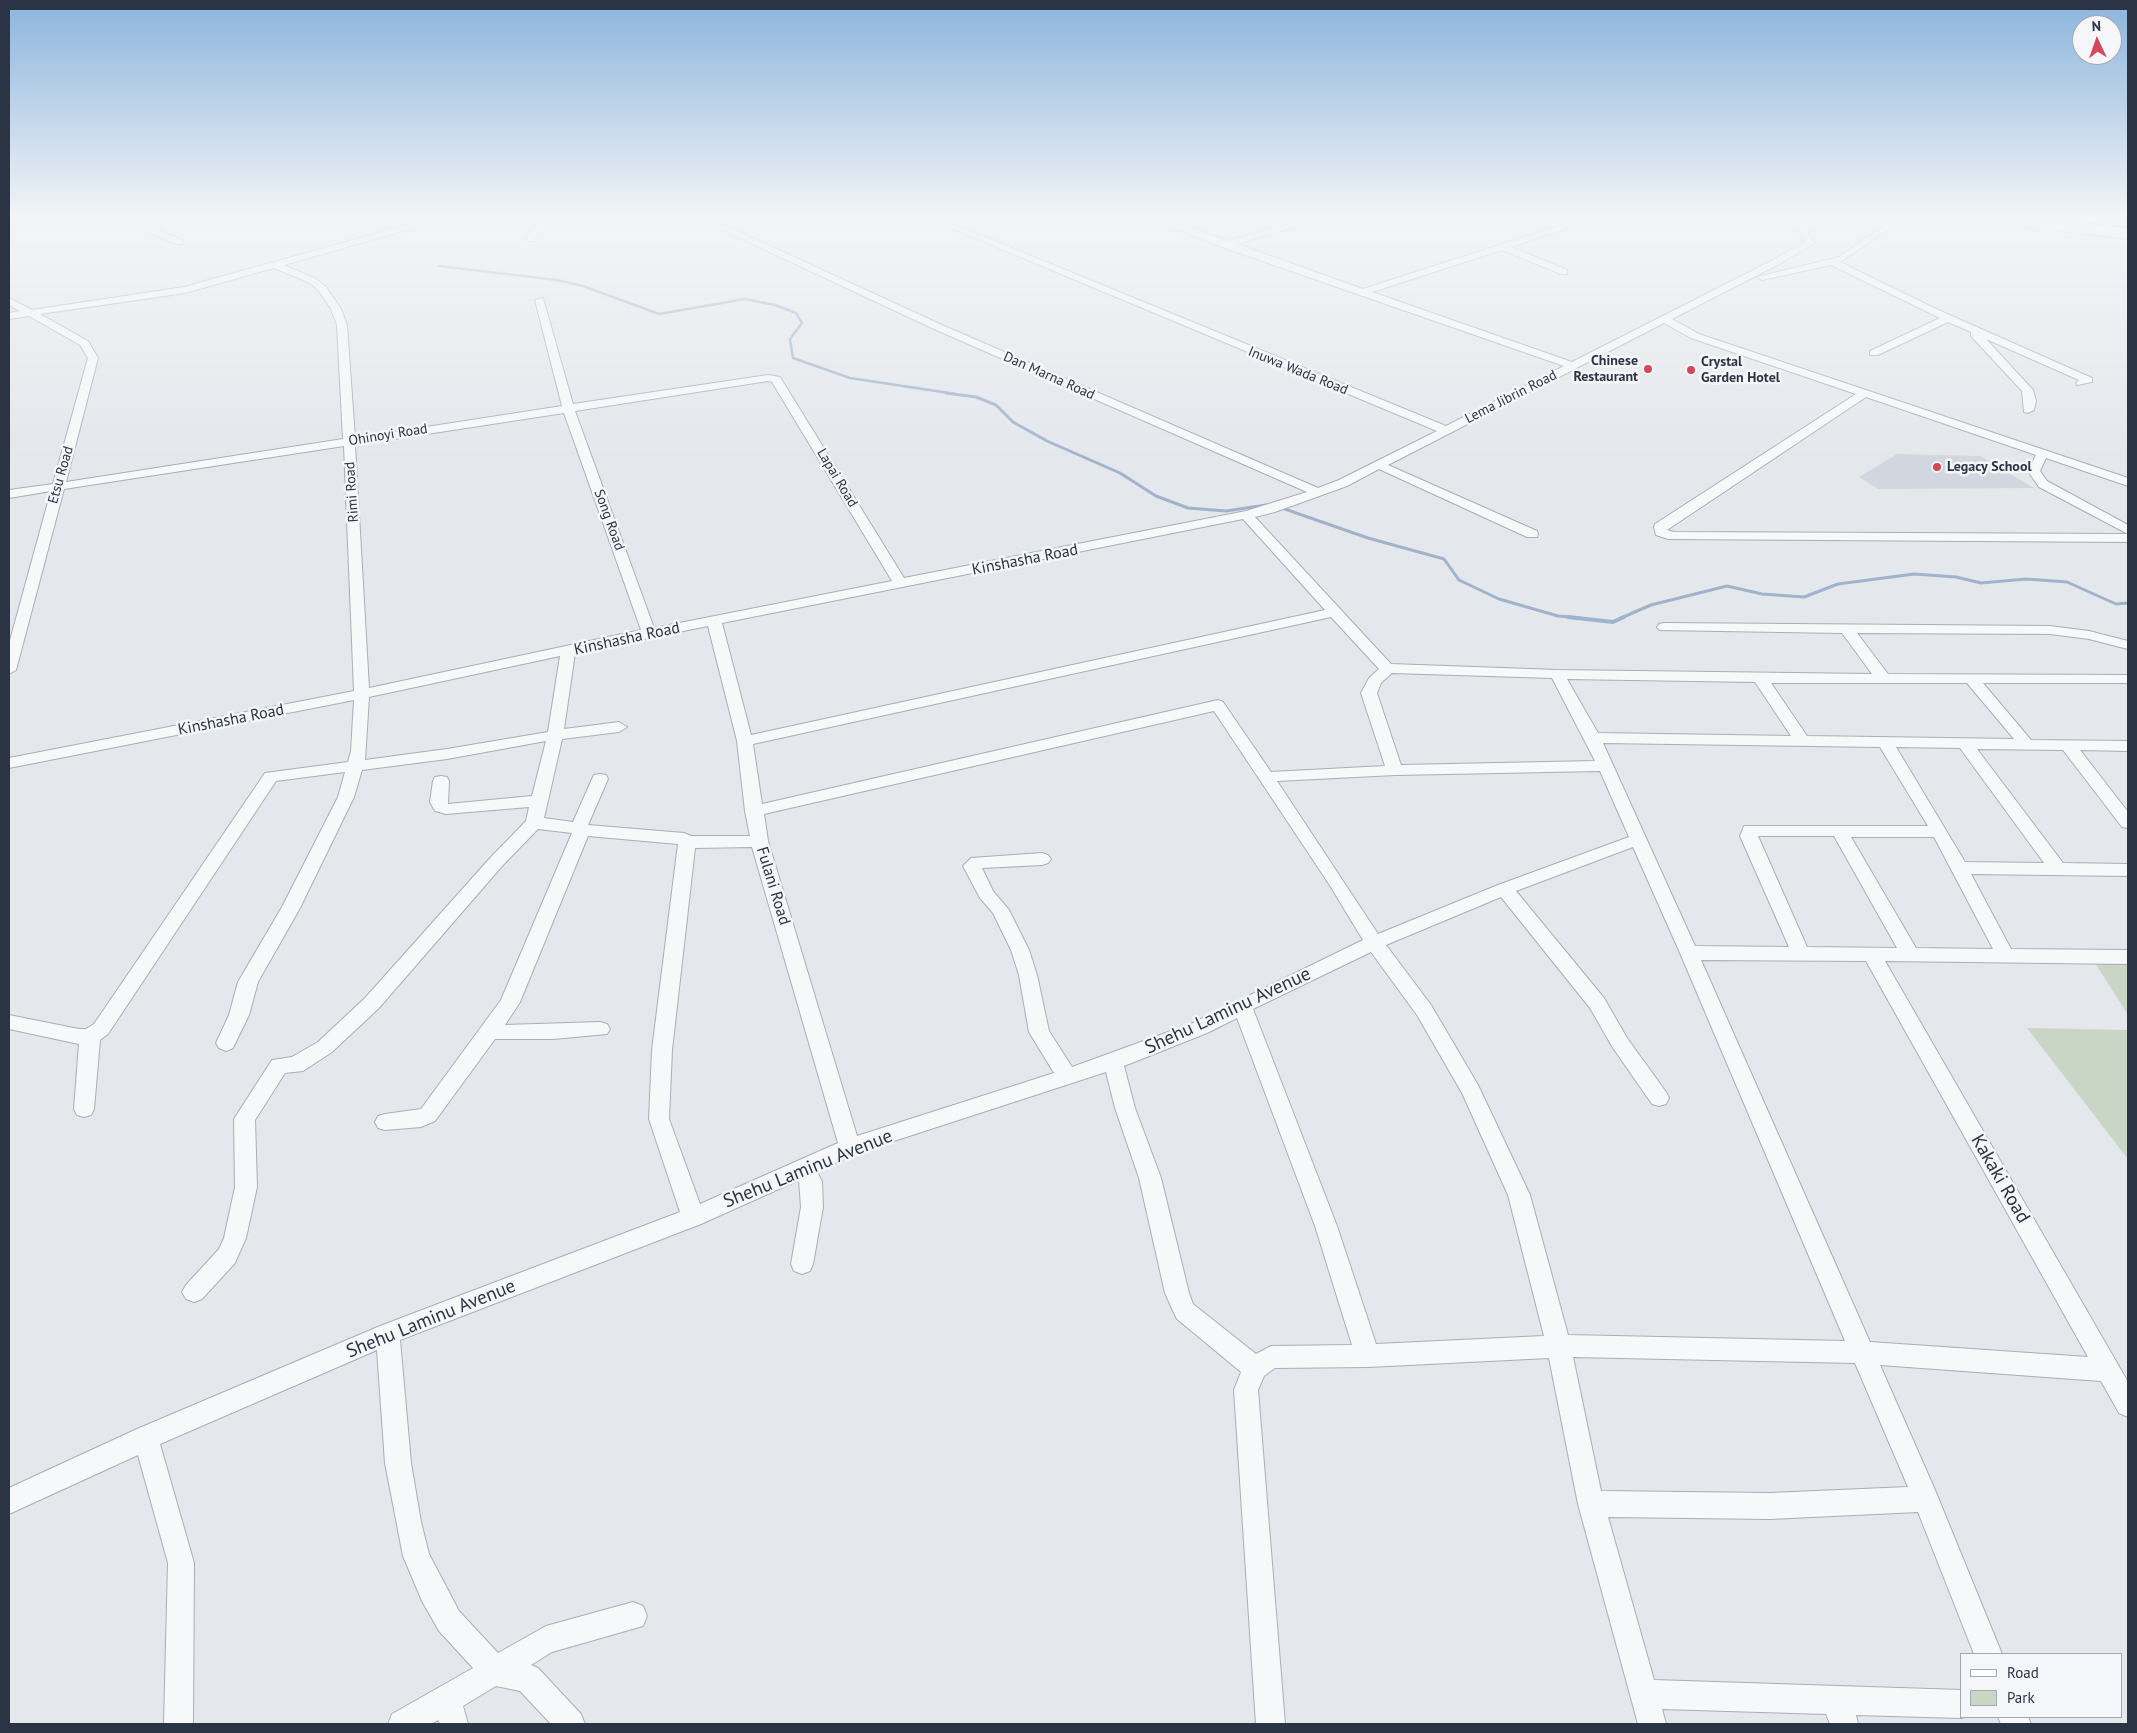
<!DOCTYPE html>
<html>
<head>
<meta charset="utf-8">
<style>
	body { margin:0 }
	#map { position:relative; width:2137px; height:1733px; overflow:hidden; background:#e4e7ec; font-family:"PT Sans",sans-serif }
	canvas { display:block }
	.frame { position:absolute; inset:0; border:10px solid #2b3445; pointer-events:none }
	.legend { position:absolute; left:1960px; top:1653px; width:162px; height:65px; box-sizing:border-box; background:#f4f6f9; border:1px solid #a4a8b1; margin:0; padding:6px 9px; list-style:none; font-size:15px; color:#2b3445 }
	.legend li { display:flex; align-items:center; gap:10px; height:25px }
	.legend b { width:25px; border:1px solid #a4a8b1 }
	.north { position:absolute; left:2072px; top:15px; width:50px; height:50px; box-sizing:border-box; background:#f4f6f9; border:1px solid #a4a8b1; border-radius:50%; rotate:357deg; font-size:14px; font-weight:700; line-height:20px; text-align:center; color:#2b3445 }
	.north::after { content:''; display:block; margin:auto; width:18px; height:22px; background:#d1495b; clip-path:polygon(50% 0,100% 100%,50% 72%,0 100%) }
</style>
</head>
<body>
<div id="map">
<canvas width="2137" height="1733"></canvas>
<div class="frame"></div>
<ul class="legend">
<li><b style="height:6px;background:#fff"></b>Road</li>
<li><b style="height:14px;background:#c9d6c5"></b>Park</li>
</ul>
<div class="north">N</div>
</div>
<script>
const c = document.querySelector('canvas').getContext('2d');
c.lineJoin = 'round';
function fill(path, color) {
  c.fillStyle = color;
  c.fill(path, 'evenodd');
}
function poly(rows) {
  const path = new Path2D();
  for (const r of rows) {
    path.moveTo(r[0], r[1]);
    for (let i = 2; i < r.length; i += 2) path.lineTo(r[i], r[i + 1]);
  }
  return path;
}
function trace(path, color, width, dash) {
  c.strokeStyle = color;
  c.lineWidth = width;
  c.lineCap = dash ? 'butt' : 'round';
  c.setLineDash(dash || []);
  c.stroke(path);
}
function write(font, color, halo, rows, align = 'center') {
  c.font = font + ' "PT Sans",sans-serif';
  c.lineWidth = 5;
  c.setLineDash([]);
  c.textBaseline = 'middle';
  c.strokeStyle = halo;
  c.fillStyle = color;
  for (const [text, x, y, turn = 0] of rows) {
    c.save();
    c.translate(x, y);
    c.rotate((+turn || 0) * Math.PI / 180);
    c.textAlign = isNaN(turn) ? turn : align;
    if (halo) c.strokeText(text, 0, 0);
    c.fillText(text, 0, 0);
    c.restore();
  }
}
fill(poly([
	[1897,454,1980,456,2034,488,1878,489,1859,477]
]), '#d2d6de');
fill(poly([
	[2095,963,2128,964,2128,1015],
	[2027,1028,2128,1030,2128,1159]
]), '#c9d6c5');
trace(poly([
	[439,266,557,280,583,286,659,314,745,299,775,305,796,313,802,323,790,339,793,358,850,378,956,394]
]), '#9fb4cc', 2.5);
trace(poly([
	[946,393,976,397,996,405,1013,422,1047,441,1120,473,1156,496,1188,508,1226,511,1266,505],
	[1279,507,1368,538,1444,559,1459,580,1499,599,1558,616,1580,618],
	[1621,618,1651,605,1727,586,1762,594,1804,597,1838,584,1914,574,1956,577,1981,583,2026,579,2067,582,2116,604,2128,603]
]), '#9fb4cc', 3);
trace(poly([
	[1568,617,1613,622,1624,617]
]), '#9fb4cc', 4);
const minor = poly([
	[156,218,165,218,158,230,183,240,183,244,177,244,151,234,149,228,156,218],
	[440,218,460,218,414,228,284,265,316,279,326,287,341,309,347,325,355,438,562,406,535,300,543,298,573,404,768,375,780,377,904,578,1246,511,1307,492,934,329,697,218,709,218,942,325,1318,488,1339,480,1437,431,927,218,939,218,1446,426,1564,366,1222,247,1149,218,1162,218,1228,241,1309,218,1324,218,1237,244,1363,289,1583,218,1597,218,1511,247,1567,270,1567,274,1561,274,1502,250,1372,292,1572,362,1775,259,1805,241,1791,218,1800,218,1814,242,1813,244,1781,263,1672,319,1699,334,2128,478,2128,486,2046,458,2040,471,2047,481,2128,525,2128,534,2039,487,2028,471,2036,455,1866,397,1667,530,1674,532,2128,534,2128,542,1668,539,1656,535,1654,527,1655,524,1856,394,1691,338,1664,323,1388,465,1537,531,1538,534,1537,537,1527,537,1379,469,1347,486,1275,512,1255,517,1391,664,1557,670,1872,674,1842,633,1659,630,1657,627,1659,624,1664,623,2050,626,2089,631,2128,641,2128,649,2089,639,2050,634,1857,633,1888,674,2128,675,2128,683,1983,683,2031,740,2128,741,2128,751,2080,750,2128,812,2128,828,2122,827,2063,750,1977,749,2063,863,2128,864,2128,876,1971,874,2011,949,2128,950,2128,964,1885,961,2128,1382,2128,1417,2119,1413,2101,1381,1880,1365,1935,1490,2002,1654,1974,1654,1918,1512,1770,1519,1608,1517,1654,1680,1961,1690,1961,1717,1965,1717,1961,1718,1856,1715,1858,1724,1830,1724,1826,1714,1662,1709,1666,1724,1638,1724,1578,1504,1549,1358,1368,1367,1275,1368,1264,1376,1258,1390,1285,1724,1256,1724,1234,1390,1241,1372,1177,1319,1173,1311,1165,1293,1139,1178,1115,1108,1106,1072,857,1153,817,1171,822,1182,823,1207,813,1264,810,1271,802,1274,794,1271,791,1264,801,1207,799,1180,701,1224,400,1340,411,1463,421,1522,429,1554,459,1611,498,1653,546,1626,633,1602,643,1606,647,1616,643,1626,552,1652,531,1665,538,1668,581,1714,585,1724,551,1724,520,1691,496,1686,463,1706,468,1724,440,1724,438,1720,431,1724,388,1724,392,1714,473,1668,439,1631,422,1601,403,1556,385,1463,377,1350,160,1444,194,1563,193,1724,164,1724,168,1563,138,1455,9,1514,9,1488,137,1429,380,1326,680,1212,649,1119,652,1050,678,844,588,836,520,1002,505,1025,600,1022,607,1024,610,1029,607,1034,553,1039,495,1039,435,1121,421,1127,385,1130,378,1128,375,1122,378,1116,385,1114,421,1109,501,1000,572,833,538,829,503,865,379,1008,332,1052,303,1071,285,1073,255,1120,257,1187,246,1238,238,1256,235,1263,202,1299,194,1302,186,1299,182,1292,186,1285,219,1249,224,1238,235,1187,234,1119,272,1060,292,1057,318,1042,365,998,491,857,526,821,529,807,446,814,435,811,430,802,433,781,435,777,441,776,447,777,449,781,448,804,532,796,546,741,447,759,362,770,354,797,300,908,258,982,249,1015,233,1048,226,1051,219,1048,216,1043,229,1015,238,982,282,907,338,797,345,772,276,781,108,1034,100,1040,94,1109,91,1115,84,1117,77,1115,74,1109,79,1044,9,1029,9,1015,79,1029,86,1029,94,1024,265,773,348,762,351,751,354,700,9,768,9,758,354,691,344,446,64,489,16,670,9,674,9,644,51,491,9,498,9,490,53,484,88,358,80,345,29,316,9,319,9,313,20,311,9,305,9,298,32,310,184,287,410,224,440,218],
	[274,268,310,283,319,291,331,309,337,325,343,439,66,482,98,358,88,341,40,314,185,293,274,268],
	[768,381,772,382,892,581,654,628,575,411,768,381],
	[564,413,641,630,369,688,355,445,564,413],
	[1243,519,1325,610,751,735,722,623,1243,519],
	[1331,617,1379,669,1369,678,1361,693,1385,766,1271,772,1223,702,1218,700,762,804,753,744,1331,617],
	[708,626,737,741,745,811,750,836,691,836,684,833,588,825,608,779,606,775,600,774,594,775,592,779,573,822,544,818,562,739,619,732,627,727,619,722,564,729,575,653,708,626],
	[560,656,548,732,447,749,365,760,369,697,560,656],
	[1392,673,1552,678,1595,761,1401,765,1377,693,1381,683,1392,673],
	[1567,679,1755,682,1791,736,1598,733,1567,679],
	[1771,683,1967,683,2014,739,1807,736,1771,683],
	[1214,711,1329,884,1363,940,1193,1023,1072,1067,1049,1031,1037,975,1029,950,1009,910,993,891,982,868,1042,865,1048,863,1051,859,1048,855,1042,853,971,858,963,866,980,898,993,913,1011,950,1019,975,1029,1032,1054,1073,857,1136,768,841,764,814,1214,711],
	[1603,743,1880,747,1928,826,1744,826,1740,836,1789,947,1695,946,1603,743],
	[1896,747,1960,748,2044,863,1965,862,1896,747],
	[1600,771,1629,837,1498,885,1378,934,1277,781,1395,775,1600,771],
	[1758,836,1834,836,1897,948,1807,947,1758,836],
	[1851,837,1934,837,1993,949,1916,948,1851,837],
	[752,847,838,1143,700,1204,669,1119,672,1050,695,848,752,847],
	[1633,847,1680,953,1845,1341,1568,1335,1530,1195,1478,1085,1431,1005,1386,945,1501,897,1590,1008,1613,1048,1652,1104,1659,1106,1666,1104,1669,1098,1666,1092,1627,1038,1604,998,1516,891,1633,847],
	[1371,952,1417,1015,1462,1093,1508,1195,1544,1336,1376,1344,1337,1226,1253,1009,1371,952],
	[1701,960,1866,961,2088,1357,1870,1342,1701,960],
	[1237,1018,1315,1226,1352,1345,1271,1346,1256,1354,1193,1304,1189,1293,1161,1178,1135,1108,1124,1066,1207,1033,1237,1018],
	[1573,1357,1855,1363,1908,1487,1770,1493,1601,1491,1573,1357],
	[535,218,544,218,545,222,533,241,527,241,526,239,537,222,535,218],
	[1895,218,1905,218,1840,262,1936,309,2092,378,2092,382,2077,385,2076,383,2079,380,1986,339,2033,390,2036,401,2034,410,2028,413,2024,412,2022,391,1971,336,1971,332,1948,322,1878,355,1870,355,1870,351,1940,318,1831,265,1762,280,1757,277,1839,257,1895,218],
	[1957,218,1989,218,2128,233,2128,239,1957,218],
	[1998,1717,2028,1717,2031,1724,2001,1724,1998,1717]
]);
const major = poly([
	[1990,218,2033,218,2128,228,2128,234,1995,221,1990,218]
]);
trace(minor, '#a9aeb7', 2);
trace(major, '#a3abb8', 3);
fill(minor, '#f7f8fa');
fill(major, '#fff');
const sky = c.createLinearGradient(0, 0, 0, 461);
sky.addColorStop(0, '#8bb4dd');
sky.addColorStop(0.47, '#f3f4f6');
sky.addColorStop(1, '#f3f4f600');
c.fillStyle = sky;
c.fillRect(0, 0, 2137, 461);
for (const [x, y, r, color] of [
	[1648,369,5,"#d1495b"],
	[1691,370,5,"#d1495b"],
	[1937,467,5,"#d1495b"]
]) {
  const dot = new Path2D();
  dot.arc(x, y, r, 0, 2 * Math.PI);
  c.fillStyle = color;
  c.fill(dot);
  trace(dot, '#f4f6f9', 2);
}
write('bold 14px', '#2b3445', '#f4f6f9', [
	["Chinese",1638,361,"right"],
	["Restaurant",1638,377,"right"],
	["Crystal",1701,362],
	["Garden Hotel",1701,378],
	["Legacy School",1947,467]
], 'left');
write('14px', '#2b3445', '#f4f6f9', [
	["Inuwa Wada Road",1298,371,22],
	["Dan Marna Road",1049,376,24],
	["Lema Jibrin Road",1511,397,-27],
	["Ohinoyi Road",388,435,-9],
	["Etsu Road",61,475,-74],
	["Lapai Road",837,478,59],
	["Rimi Road",352,492,-94],
	["Song Road",609,520,70]
]);
write('16px', '#2b3445', '#f4f6f9', [
	["Kinshasha Road",1025,560,-11],
	["Kinshasha Road",627,639,-12],
	["Kinshasha Road",231,720,-11],
	["Fulani Road",773,886,73]
]);
write('19px', '#2b3445', '#f4f6f9', [
	["Shehu Laminu Avenue",1228,1011,-25],
	["Shehu Laminu Avenue",808,1169,-22],
	["Kakaki Road",2000,1179,60],
	["Shehu Laminu Avenue",431,1319,-22]
]);
</script>
</body>
</html>
